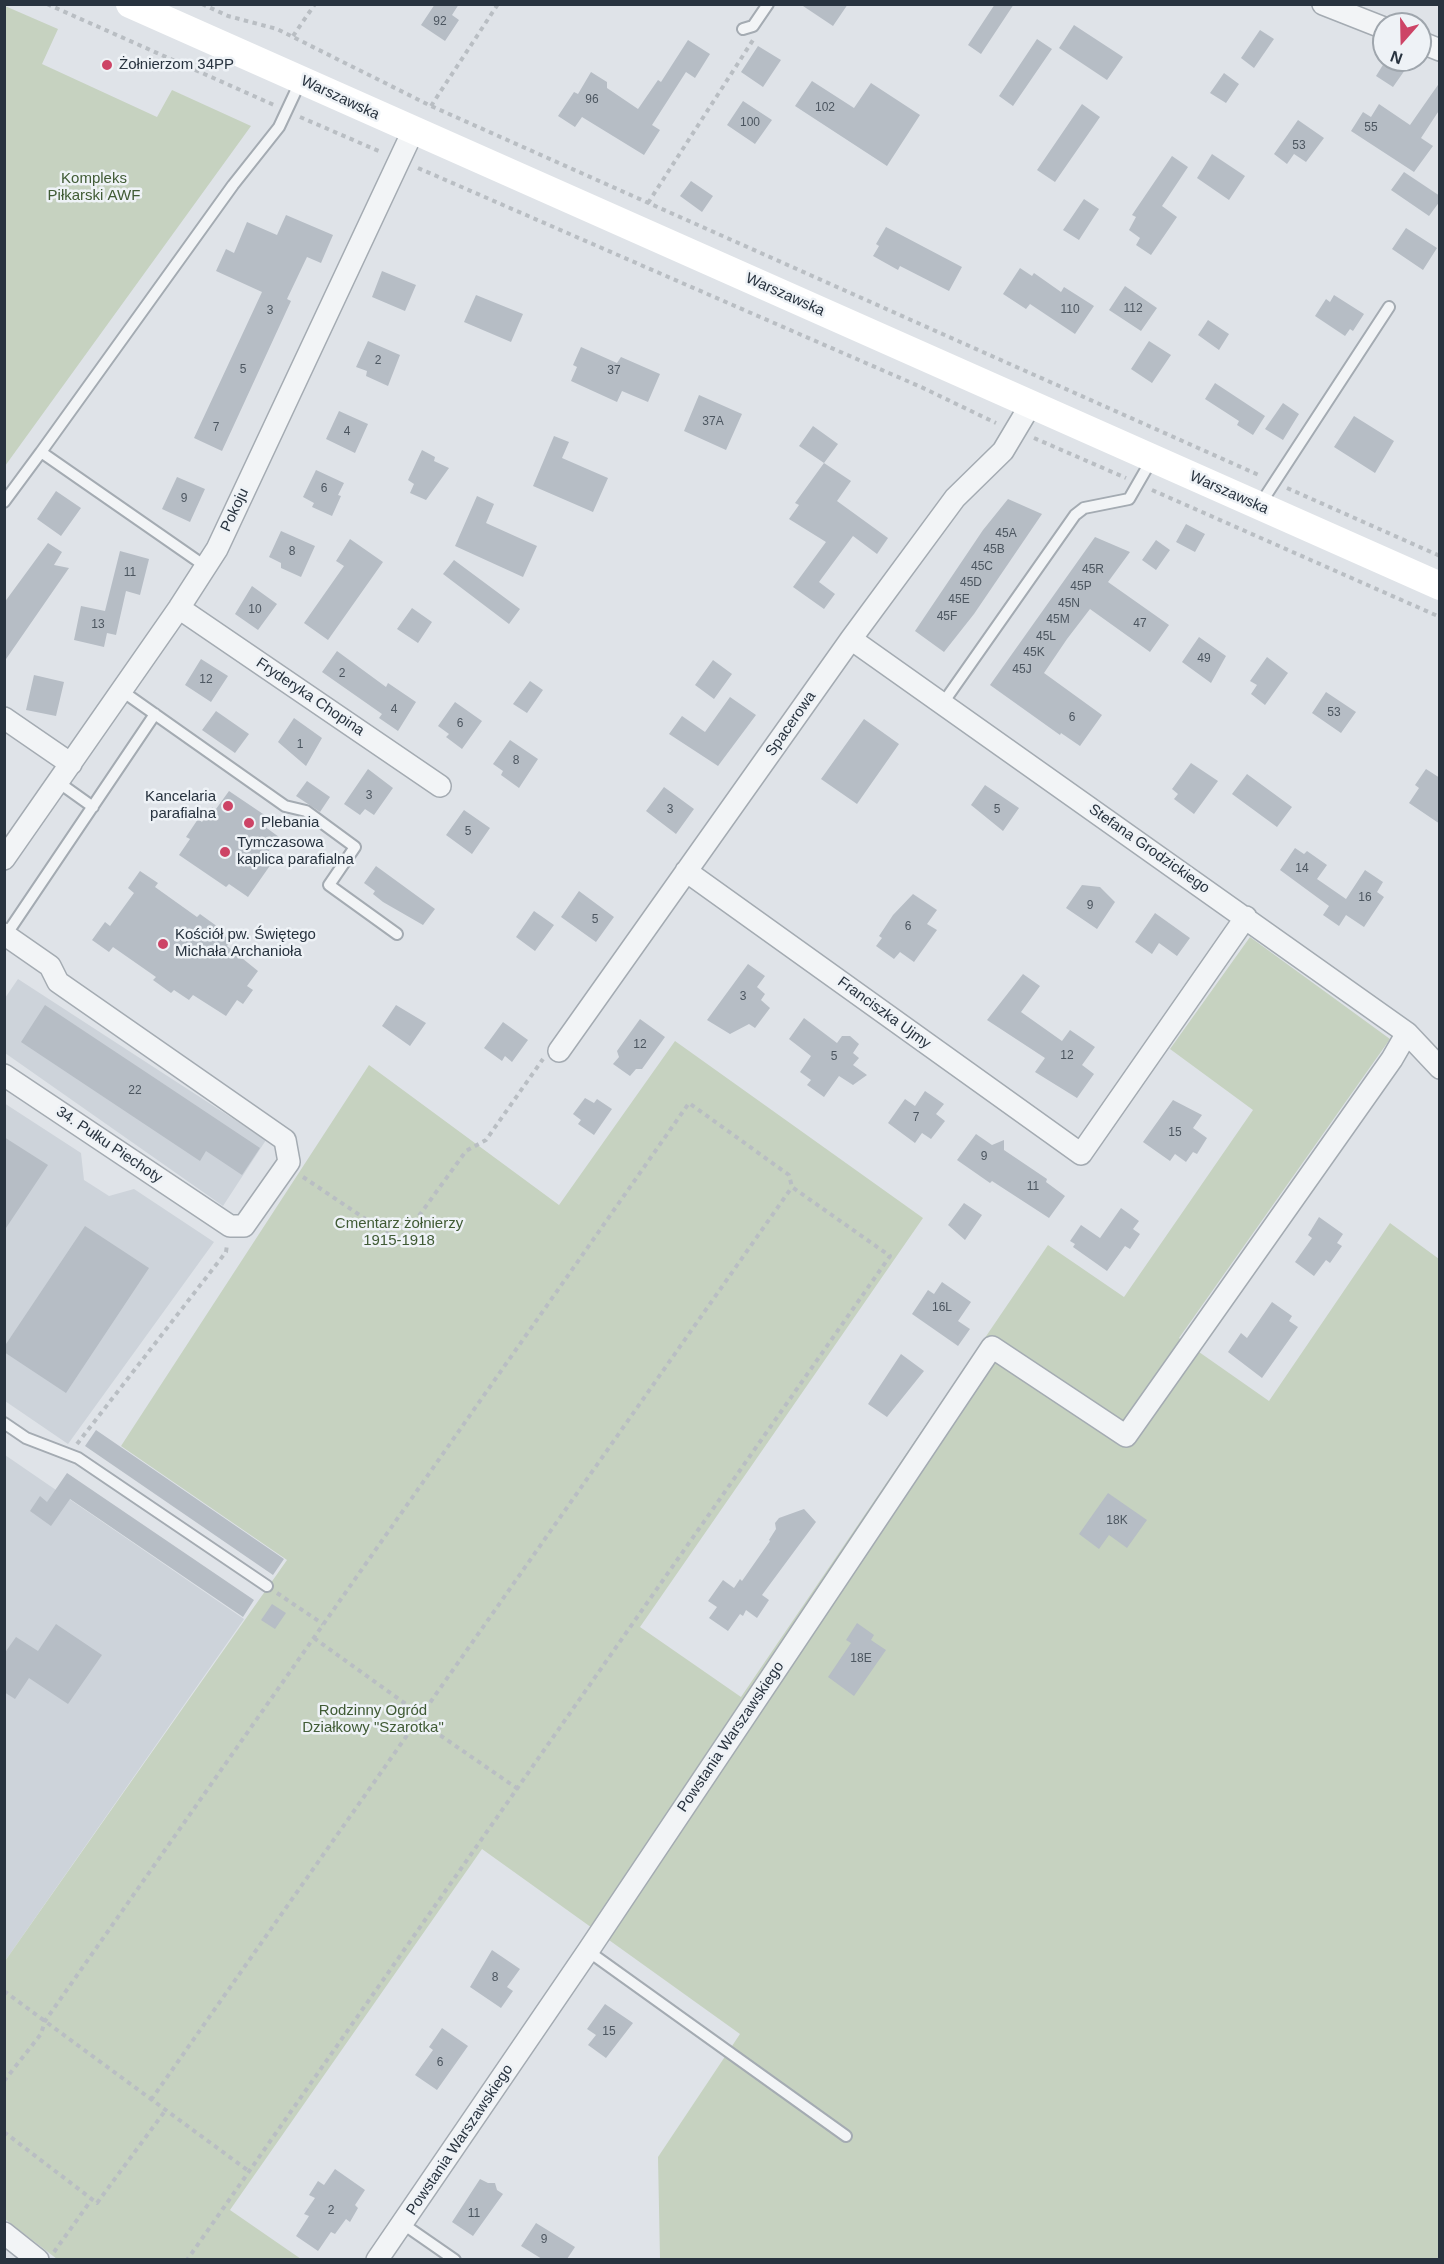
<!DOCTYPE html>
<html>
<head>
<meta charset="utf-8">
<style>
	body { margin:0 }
	#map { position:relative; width:1444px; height:2264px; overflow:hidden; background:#dfe3e8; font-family:Arial,sans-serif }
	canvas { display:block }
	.frame { position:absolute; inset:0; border:6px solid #28333f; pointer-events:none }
	.north { position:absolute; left:1372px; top:12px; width:60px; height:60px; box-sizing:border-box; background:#eef2f6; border:2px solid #9fa6ad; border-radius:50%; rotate:200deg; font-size:16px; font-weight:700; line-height:24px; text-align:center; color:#28333f }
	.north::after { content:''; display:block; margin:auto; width:21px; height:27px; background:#cd4466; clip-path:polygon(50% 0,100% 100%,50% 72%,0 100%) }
</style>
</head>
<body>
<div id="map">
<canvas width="1444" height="2264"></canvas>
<div class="frame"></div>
<div class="north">N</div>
</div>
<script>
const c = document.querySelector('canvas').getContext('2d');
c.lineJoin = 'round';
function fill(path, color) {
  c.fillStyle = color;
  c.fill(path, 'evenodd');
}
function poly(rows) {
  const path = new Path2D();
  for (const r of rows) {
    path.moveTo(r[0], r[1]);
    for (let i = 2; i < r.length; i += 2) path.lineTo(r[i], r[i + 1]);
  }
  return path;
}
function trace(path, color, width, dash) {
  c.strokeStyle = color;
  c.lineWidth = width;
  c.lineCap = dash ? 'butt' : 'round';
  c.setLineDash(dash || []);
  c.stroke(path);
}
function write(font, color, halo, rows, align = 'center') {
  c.font = font + ' Arial,sans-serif';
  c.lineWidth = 5;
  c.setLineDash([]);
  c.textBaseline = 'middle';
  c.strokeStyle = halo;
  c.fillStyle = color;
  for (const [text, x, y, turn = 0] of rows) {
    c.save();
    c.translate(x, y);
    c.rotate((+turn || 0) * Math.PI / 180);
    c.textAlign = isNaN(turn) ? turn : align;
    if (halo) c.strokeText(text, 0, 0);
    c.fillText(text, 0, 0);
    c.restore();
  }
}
fill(poly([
	[18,979,266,1140,223,1206,5,1053,5,998],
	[4,1103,81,1153,84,1180,109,1196,134,1189,214,1242,68,1444,5,1401],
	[5,1455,244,1619,5,1961]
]), '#cdd3da');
fill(poly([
	[5,6,58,29,42,64,157,117,172,90,251,126,5,466],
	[1250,937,1390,1039,1179,1338,1269,1401,1390,1223,1439,1259,1439,2259,660,2259,658,2157,740,2034,482,1849,230,2210,301,2259,57,2259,5,2219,5,1961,287,1560,121,1446,369,1065,559,1205,675,1041,923,1218,640,1627,741,1697,1048,1245,1124,1297,1253,1110,1170,1049]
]), '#c6d2c0');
fill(poly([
	[435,4,459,4,452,15,459,20,445,41,421,25],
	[800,4,848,4,833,26],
	[995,4,1014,4,981,54,968,45],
	[1074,25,1123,57,1107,80,1059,48],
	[1260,30,1274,39,1254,68,1241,58],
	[1037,39,1052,49,1013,106,999,96],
	[688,40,710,54,695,78,686,72,652,125,660,130,644,155,582,117,575,127,558,116,574,92,578,94,591,72,607,82,607,88,638,109,658,80,661,82],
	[758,46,781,60,763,87,741,72],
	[1386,60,1412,60,1393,87,1376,76],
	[1224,73,1239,84,1226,103,1210,93],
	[812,81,854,108,871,83,920,115,887,166,795,106],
	[1440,82,1440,109,1421,138,1433,146,1414,172,1351,131,1363,112,1371,117,1379,104,1410,125],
	[743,101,772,120,755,144,727,125],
	[1082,104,1100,117,1055,182,1037,170],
	[1298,120,1324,138,1306,162,1294,154,1287,164,1274,154],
	[1212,154,1245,176,1229,200,1197,178],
	[1172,156,1188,167,1162,206,1177,217,1151,255,1136,245,1140,238,1129,230,1136,217,1132,215],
	[1404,172,1440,196,1440,201,1429,216,1391,190],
	[691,181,713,196,702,212,680,196],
	[1084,199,1099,209,1079,240,1063,230],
	[286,215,333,235,321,263,307,257,287,299,291,301,222,451,194,438,262,292,216,271,226,249,234,253,247,222,277,235],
	[886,227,962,267,949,291,900,266,898,270,873,256,879,246,876,244],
	[1406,228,1437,248,1423,270,1392,249],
	[1020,268,1032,276,1034,273,1061,292,1064,287,1094,306,1075,334,1030,304,1026,309,1003,294],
	[382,271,416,285,405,311,372,297],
	[1125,286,1157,308,1141,331,1109,310],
	[476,295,523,314,511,342,464,322],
	[1334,295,1364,314,1353,331,1350,329,1345,336,1315,316,1326,299,1330,302],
	[1208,320,1229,334,1219,350,1198,335],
	[368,341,400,355,388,386,366,376,367,371,356,367],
	[1149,341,1171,355,1152,383,1131,369],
	[581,347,617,363,621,357,660,374,648,402,622,391,617,402,571,381,577,367,573,365],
	[1215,383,1265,416,1253,435,1237,425,1239,421,1205,399],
	[699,395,742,414,726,450,684,431],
	[1283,403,1299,414,1283,440,1265,429],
	[339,411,368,424,355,453,326,439],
	[1354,416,1394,441,1375,473,1334,447],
	[813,426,838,444,824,463,799,446],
	[554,436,569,442,562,458,608,478,593,512,533,486],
	[422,450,435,457,434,461,449,468,426,500,410,493,414,484,408,480],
	[824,463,851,481,837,501,888,538,877,554,853,536,819,582,835,594,824,609,793,587,826,542,789,519,799,505,795,503],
	[316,470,344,483,338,495,341,496,332,516,312,507,314,503,303,497],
	[177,477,205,489,190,522,162,509],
	[56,491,81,508,61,536,37,519],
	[477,496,494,504,486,523,537,546,523,577,455,546],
	[1008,499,1042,514,974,614,944,652,915,631,983,530],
	[1186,524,1205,534,1195,552,1176,542],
	[281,531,315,546,301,577,281,568,281,563,269,557],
	[1095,537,1130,552,1108,582,1169,625,1150,652,1090,609,1067,639,1044,673,1102,715,1080,746,1061,733,1060,735,990,685],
	[350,539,383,562,328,640,304,623,344,566,336,561],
	[1156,540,1170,550,1156,570,1142,560],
	[48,543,62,552,54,565,69,568,4,662,4,603],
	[120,551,149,559,140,595,126,591,116,635,107,633,104,647,74,640,81,606,105,611],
	[454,560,520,609,509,624,443,574],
	[252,586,277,604,258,630,235,614],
	[412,608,432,622,418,643,397,629],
	[1199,637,1226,656,1211,683,1182,662],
	[337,651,386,687,388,683,416,702,398,731,379,718,382,714,322,672],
	[1267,657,1288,673,1265,705,1251,694,1257,685,1250,681],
	[201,659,228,676,211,702,185,685],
	[713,660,732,674,714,699,695,685],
	[34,675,64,682,56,716,26,710],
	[530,681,543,690,527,713,513,704],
	[1326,692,1356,712,1341,733,1312,713],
	[730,697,756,715,718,766,669,734,682,716,705,732],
	[455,702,482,721,462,749,446,737,449,734,438,726],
	[216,711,249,734,235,753,202,730],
	[294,718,322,738,306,766,278,742],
	[864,719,899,744,857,804,821,779],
	[510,740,538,759,519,788,501,775,503,771,493,764],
	[1191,763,1218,781,1194,814,1174,799,1178,794,1172,789],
	[368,769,393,788,374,815,365,809,360,815,344,804],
	[1426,769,1440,778,1440,824,1409,803,1419,788,1415,785],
	[1247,774,1292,807,1277,827,1232,794],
	[307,781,330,797,320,812,296,796],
	[985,785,1019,808,1003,831,971,805],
	[664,787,694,809,676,834,646,811],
	[229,791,269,818,264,826,279,837,268,852,276,857,248,897,229,884,226,887,179,855,190,839,186,837,198,819,202,822,212,807,216,809],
	[464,810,490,828,472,854,446,835],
	[1295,848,1304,854,1307,851,1327,865,1317,879,1346,899,1365,870,1383,882,1377,892,1384,897,1364,927,1346,915,1339,926,1323,915,1329,906,1280,870],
	[376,866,435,909,423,925,383,902,373,894,375,891,364,883],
	[140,871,158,883,155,887,197,917,200,914,218,927,216,930,231,941,227,946,258,971,247,986,253,990,243,1004,237,1000,226,1016,193,995,189,1000,174,990,171,993,153,980,156,977,113,947,109,952,92,940,105,922,110,926,134,893,128,888],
	[1082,885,1100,887,1115,902,1097,929,1066,908],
	[579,891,614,917,596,942,561,917],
	[913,894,937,910,927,924,937,930,914,962,900,952,894,959,876,946,882,938,879,936,893,915],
	[534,911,554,925,535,951,516,937],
	[1155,913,1190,938,1177,956,1159,943,1152,954,1135,942],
	[748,964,765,976,757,987,765,994,761,1000,770,1008,755,1028,749,1024,730,1034,707,1020],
	[1023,974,1040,986,1021,1012,1062,1041,1070,1030,1095,1047,1082,1065,1094,1074,1077,1098,1035,1072,1045,1058,987,1020],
	[45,1005,260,1148,242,1175,206,1151,200,1161,21,1042],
	[396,1005,426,1023,410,1046,382,1026],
	[804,1018,837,1043,842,1036,850,1036,859,1044,853,1053,859,1058,853,1065,867,1075,853,1085,839,1076,824,1097,807,1085,811,1080,800,1072,811,1056,789,1039],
	[640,1019,665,1037,642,1069,636,1069,630,1076,613,1064,619,1057,617,1051],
	[503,1022,528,1040,512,1062,505,1056,502,1061,484,1048],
	[925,1091,944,1104,936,1114,945,1121,931,1139,922,1133,915,1143,888,1123,905,1099,915,1106],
	[585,1098,594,1103,597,1099,612,1109,594,1135,578,1124,581,1120,573,1114],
	[1173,1100,1202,1115,1193,1128,1207,1138,1197,1154,1193,1152,1186,1162,1175,1154,1170,1161,1143,1142],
	[976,1134,992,1145,1004,1140,1004,1150,1047,1179,1046,1182,1065,1196,1049,1218,992,1181,990,1183,957,1160],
	[4,1137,48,1165,4,1231],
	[964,1203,982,1215,965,1240,948,1225],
	[1121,1208,1139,1221,1133,1229,1140,1234,1130,1249,1125,1246,1107,1271,1073,1247,1075,1244,1070,1241,1081,1225,1100,1238],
	[1319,1217,1343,1234,1337,1243,1342,1246,1330,1263,1326,1260,1314,1276,1295,1262,1312,1238,1308,1235],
	[85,1226,149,1268,66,1393,4,1352,4,1347],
	[942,1282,971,1302,958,1321,970,1329,958,1346,912,1314,928,1290,934,1294],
	[1272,1302,1292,1316,1289,1321,1298,1327,1262,1378,1228,1352,1241,1333,1247,1338],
	[901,1354,924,1371,887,1417,868,1404],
	[96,1430,284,1559,273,1575,85,1446],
	[67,1473,254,1600,243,1617,70,1499,51,1526,30,1511,40,1496,47,1502],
	[1108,1493,1147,1520,1127,1548,1109,1535,1099,1549,1079,1534],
	[804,1509,816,1522,762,1595,769,1600,757,1618,746,1610,743,1616,740,1614,728,1631,709,1618,717,1607,708,1601,723,1580,734,1588,740,1579,742,1581,770,1541,769,1540,776,1529,775,1523,779,1518],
	[272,1604,286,1613,275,1629,261,1620],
	[857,1623,874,1635,871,1640,886,1650,854,1696,828,1677,851,1643,846,1640],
	[56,1624,102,1655,68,1704,29,1678,15,1699,4,1692,4,1654,16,1637,38,1651],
	[492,1950,520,1969,507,1987,513,1991,501,2008,470,1987],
	[605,2004,633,2023,606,2058,588,2045,596,2035,587,2029],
	[442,2028,468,2046,437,2090,415,2075,433,2050,429,2047],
	[335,2169,365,2190,355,2205,358,2208,350,2222,346,2219,335,2234,331,2232,318,2251,296,2236,309,2216,304,2214,315,2198,309,2195,318,2181,324,2185],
	[480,2179,488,2183,495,2183,497,2190,503,2194,473,2236,452,2222],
	[536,2223,575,2247,567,2259,542,2259,521,2246]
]), '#b6bdc5');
const lane = poly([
	[743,29,753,26,768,4],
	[41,452,233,185,279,127,301,80],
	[4,502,41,452,205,566],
	[1259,506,1389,307],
	[122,691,285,806,306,811,355,847,329,885,397,934],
	[943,703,1075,515,1084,508,1129,499,1152,459],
	[58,782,93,807],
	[6,935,155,714],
	[4,1423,26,1438,78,1458,267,1586],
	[588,1951,846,2136],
	[403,2224,455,2260]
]);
const street = poly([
	[1323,4,1384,28],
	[1420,42,1440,50],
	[179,608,440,786],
	[851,639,1407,1033,1440,1068],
	[4,718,71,764],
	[4,859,179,608,217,549,413,131],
	[686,871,1081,1154,1246,917],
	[4,934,50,966,58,982,285,1140,289,1162,244,1226,230,1226,4,1075],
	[559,1051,851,639,955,498,1003,451,1031,404],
	[4,2233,38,2260],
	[377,2260,588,1951,992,1347,1126,1436,1392,1059,1407,1033]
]);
trace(lane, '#a4abb2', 14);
trace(street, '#a4abb2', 24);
trace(poly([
	[47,4,274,105],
	[202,4,228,16,277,29,431,106,1261,476],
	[293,36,315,4],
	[431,106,498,4],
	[300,117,381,152],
	[418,168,921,387,996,423],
	[648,203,753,40],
	[1034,438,1126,478],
	[1287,488,1440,556],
	[1152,490,1440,617],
	[303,1177,388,1234,394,1237,405,1235,466,1151,486,1140,543,1059],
	[77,1444,226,1252,227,1245],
	[277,1593,323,1624],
	[314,1638,421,1715],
	[418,1720,518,1789],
	[4,1991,250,2172],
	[4,2081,41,2034,45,2021,689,1103,789,1175,792,1187,890,1256,187,2260],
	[151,2100,792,1187],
	[4,2132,97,2203,165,2111],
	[54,2252,92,2199]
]), '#b9bec3', 4, [4.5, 4.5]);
trace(lane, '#f2f4f6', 10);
trace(street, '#f2f4f6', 21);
trace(poly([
	[130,4,1440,586]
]), '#fff', 28);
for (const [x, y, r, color] of [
	[107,65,6,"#cd4466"],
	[228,806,6,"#cd4466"],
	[249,823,6,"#cd4466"],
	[225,852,6,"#cd4466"],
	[163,944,6,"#cd4466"]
]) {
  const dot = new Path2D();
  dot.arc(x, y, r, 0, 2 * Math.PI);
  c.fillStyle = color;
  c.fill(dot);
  trace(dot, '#eef2f6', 2);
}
write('12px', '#4c5660', null, [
	["92",440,22],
	["96",592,100],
	["102",825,108],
	["100",750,123],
	["55",1371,128],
	["53",1299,146],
	["112",1133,309],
	["110",1070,310],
	["3",270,311],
	["2",378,361],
	["5",243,370],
	["37",614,371],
	["37A",713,422],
	["7",216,428],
	["4",347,432],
	["6",324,489],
	["9",184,499],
	["45A",1006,534],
	["45B",994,550],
	["8",292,552],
	["45C",982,567],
	["45R",1093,570],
	["11",130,573],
	["45D",971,583],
	["45P",1081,587],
	["45E",959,600],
	["45N",1069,604],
	["10",255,610],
	["45F",947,617],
	["45M",1058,620],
	["47",1140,624],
	["13",98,625],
	["45L",1046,637],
	["45K",1034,653],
	["49",1204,659],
	["45J",1022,670],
	["2",342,674],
	["12",206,680],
	["4",394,710],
	["53",1334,713],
	["6",1072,718],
	["6",460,724],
	["1",300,745],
	["8",516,761],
	["3",369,796],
	["3",670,810],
	["5",997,810],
	["5",468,832],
	["14",1302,869],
	["16",1365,898],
	["9",1090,906],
	["5",595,920],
	["6",908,927],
	["3",743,997],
	["12",640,1045],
	["12",1067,1056],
	["5",834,1057],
	["22",135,1091],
	["7",916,1118],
	["15",1175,1133],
	["9",984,1157],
	["11",1033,1187],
	["16L",942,1308],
	["18K",1117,1521],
	["18E",861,1659],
	["8",495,1978],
	["15",609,2032],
	["6",440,2063],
	["2",331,2211],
	["11",474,2214],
	["9",544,2240]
]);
write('15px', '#28333f', '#eef2f6', [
	["Żołnierzom 34PP",119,65],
	["Kancelaria",216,797,"right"],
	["parafialna",216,814,"right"],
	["Plebania",261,823],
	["Tymczasowa",237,843],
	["kaplica parafialna",237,860],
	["Kościół pw. Świętego",175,935],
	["Michała Archanioła",175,952]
], 'left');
write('15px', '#28333f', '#eef2f6', [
	["Warszawska",340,98,25],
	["Warszawska",785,295,24],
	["Warszawska",1229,493,24],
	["Pokoju",235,510,-65],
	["Fryderyka Chopina",310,697,34],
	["Spacerowa",791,724,-55],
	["Stefana Grodzickiego",1149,849,35],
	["Franciszka Ujmy",884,1013,36],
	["34. Pułku Piechoty",109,1145,34],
	["Powstania Warszawskiego",731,1737,-56],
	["Powstania Warszawskiego",460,2140,-56]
]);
write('15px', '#405b35', '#eef2f6', [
	["Kompleks",94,179],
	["Piłkarski AWF",94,196],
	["Cmentarz żołnierzy",399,1224],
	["1915-1918",399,1241],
	["Rodzinny Ogród",373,1711],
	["Działkowy \"Szarotka\"",373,1728]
]);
</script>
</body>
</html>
